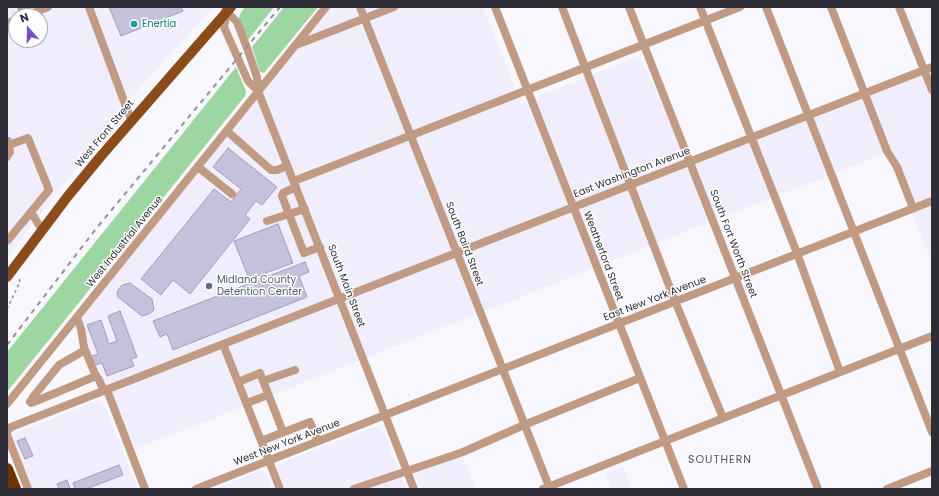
<!DOCTYPE html>
<html>
<head>
<meta charset="utf-8">
<style>
	body { margin:0 }
	#map { position:relative; width:939px; height:496px; overflow:hidden; background:#f8f7fd; font-family:Poppins,sans-serif }
	canvas { display:block }
	.frame { position:absolute; inset:0; border:8px solid #2e2d38; pointer-events:none }
	.north { position:absolute; left:8px; top:8px; width:40px; height:40px; box-sizing:border-box; background:#fff; border:1px solid #ababaf; border-radius:50%; rotate:340deg; font-size:11px; font-weight:700; line-height:16px; text-align:center; color:#2e2d38 }
	.north::after { content:''; display:block; margin:auto; width:14px; height:18px; background:#7c4cc4; clip-path:polygon(50% 0,100% 100%,50% 72%,0 100%) }
</style>
</head>
<body>
<div id="map">
<canvas width="939" height="496"></canvas>
<div class="frame"></div>
<div class="north">N</div>
</div>
<script>
const c = document.querySelector('canvas').getContext('2d');
c.lineJoin = 'round';
function fill(path, color) {
  c.fillStyle = color;
  c.fill(path, 'evenodd');
}
function poly(rows) {
  const path = new Path2D();
  for (const r of rows) {
    path.moveTo(r[0], r[1]);
    for (let i = 2; i < r.length; i += 2) path.lineTo(r[i], r[i + 1]);
  }
  return path;
}
function trace(path, color, width, dash) {
  c.strokeStyle = color;
  c.lineWidth = width;
  c.lineCap = dash ? 'butt' : 'round';
  c.setLineDash(dash || []);
  c.stroke(path);
}
function write(font, color, halo, rows, align = 'center') {
  c.font = font + ' Poppins,sans-serif';
  c.lineWidth = 3;
  c.setLineDash([]);
  c.textBaseline = 'middle';
  c.strokeStyle = halo;
  c.fillStyle = color;
  for (const [text, x, y, turn = 0] of rows) {
    c.save();
    c.translate(x, y);
    c.rotate((+turn || 0) * Math.PI / 180);
    c.textAlign = isNaN(turn) ? turn : align;
    if (halo) c.strokeText(text, 0, 0);
    c.fillText(text, 0, 0);
    c.restore();
  }
}
fill(poly([
	[7,7,213,7,137,91,7,257],
	[16,16,40,16,40,40,16,40],
	[325,7,483,7,521,103,639,56,690,161,932,66,932,263,888,152,130,451,77,315],
	[99,400,104,404,138,489,32,489,11,435],
	[376,426,383,432,406,489,285,489,277,469,279,464],
	[462,455,476,489,421,489,415,473],
	[623,467,632,489,611,489,606,474],
	[261,470,267,474,273,489,215,489]
]), '#f0eefd');
fill(poly([
	[245,7,274,7,248,40,239,18,240,14],
	[284,7,318,7,264,73,260,72,252,47],
	[236,67,246,91,245,96,7,392,7,352]
]), '#9dd6a1');
const building = poly([
	[109,7,181,7,183,11,121,36,109,7],
	[228,148,277,187,262,205,256,201,245,215,250,219,190,294,173,280,161,295,141,279,214,189,231,202,241,189,213,167,228,148],
	[278,224,293,263,249,279,234,241,278,224],
	[305,262,309,272,299,276,307,297,173,350,167,334,160,337,153,321,305,262],
	[130,283,152,299,154,310,149,314,142,316,118,297,117,294,118,290,122,285,130,283],
	[120,311,137,357,131,359,134,366,107,376,102,363,92,366,89,357,98,354,87,325,101,320,109,344,117,341,108,316,120,311],
	[25,438,33,456,25,459,17,441,25,438],
	[119,465,123,475,86,489,75,489,73,483,119,465],
	[67,480,70,489,59,489,57,484,67,480]
]);
fill(building, '#c5c1dd');
trace(building, '#a29fba', 1);
trace(poly([
	[7,309,20,282,19,276]
]), '#93929a', 1.5, [3, 3]);
trace(poly([
	[21,7,24,16],
	[89,7,131,120],
	[225,7,227,12,237,22,247,48,257,77,258,91,414,489],
	[360,7,550,489],
	[495,7,684,489],
	[562,7,675,301,723,418],
	[629,7,818,489],
	[700,7,797,253,840,372],
	[766,7,932,432],
	[831,7,887,151,897,167,913,208],
	[899,7,932,90],
	[227,12,224,27,248,81,258,91],
	[26,16,48,7],
	[7,23,16,20],
	[296,45,394,7],
	[227,131,271,170,277,170,287,166],
	[7,157,10,152,8,141],
	[198,167,232,194],
	[294,181,740,7],
	[296,187,283,193,282,196,304,253,320,247],
	[31,212,42,230],
	[267,221,305,209],
	[7,237,8,240,49,190,28,138,9,145],
	[77,318,81,329,84,347,95,374,99,380,104,391],
	[223,344,280,489],
	[85,350,59,365,33,397,30,402,31,403,34,402,96,376],
	[263,381,295,370],
	[238,382,260,373,283,432],
	[107,390,145,489],
	[247,403,268,395],
	[7,404,326,7],
	[7,432,11,427,932,67],
	[7,435,28,489],
	[261,441,310,422,318,441],
	[196,489,932,201],
	[354,489,463,452,524,425,640,378],
	[543,489,932,336],
	[887,489,932,471]
]), '#c09a83', 8);
trace(poly([
	[7,277,68,196,101,156,231,7]
]), '#8b4b1a', 10);
trace(poly([
	[7,469,15,489]
]), '#6e3400', 12);
trace(poly([
	[7,345,95,230,280,7]
]), '#929199', 2, [5, 5]);
for (const [x, y, r, color] of [
	[134,24,4,"#0f9aa8"],
	[209,286,4,"#5c6f8a"]
]) {
  const dot = new Path2D();
  dot.arc(x, y, r, 0, 2 * Math.PI);
  c.fillStyle = color;
  c.fill(dot);
  trace(dot, '#fff', 1.5);
}
write('10px', '#0d838f', '#fff', [
	["Enertia",142,24]
], 'left');
write('10px', '#2e2d38', '#fff', [
	["West Front Street",105,134,-50],
	["East Washington Avenue",632,173,-21],
	["West Industrial Avenue",125,242,-51],
	["South Baird Street",464,244,69],
	["South Fort Worth Street",733,244,69],
	["Weatherford Street",603,256,69],
	["South Main Street",346,286,69],
	["East New York Avenue",655,299,-21],
	["West New York Avenue",287,443,-21]
]);
write('10px', '#4e5e75', '#fff', [
	["Midland County",217,280],
	["Detention Center",217,292]
], 'left');
c.letterSpacing = '1px';
write('11px', '#545069', '#fff', [
	["SOUTHERN",720,460]
]);
c.letterSpacing = '0px';
</script>
</body>
</html>
